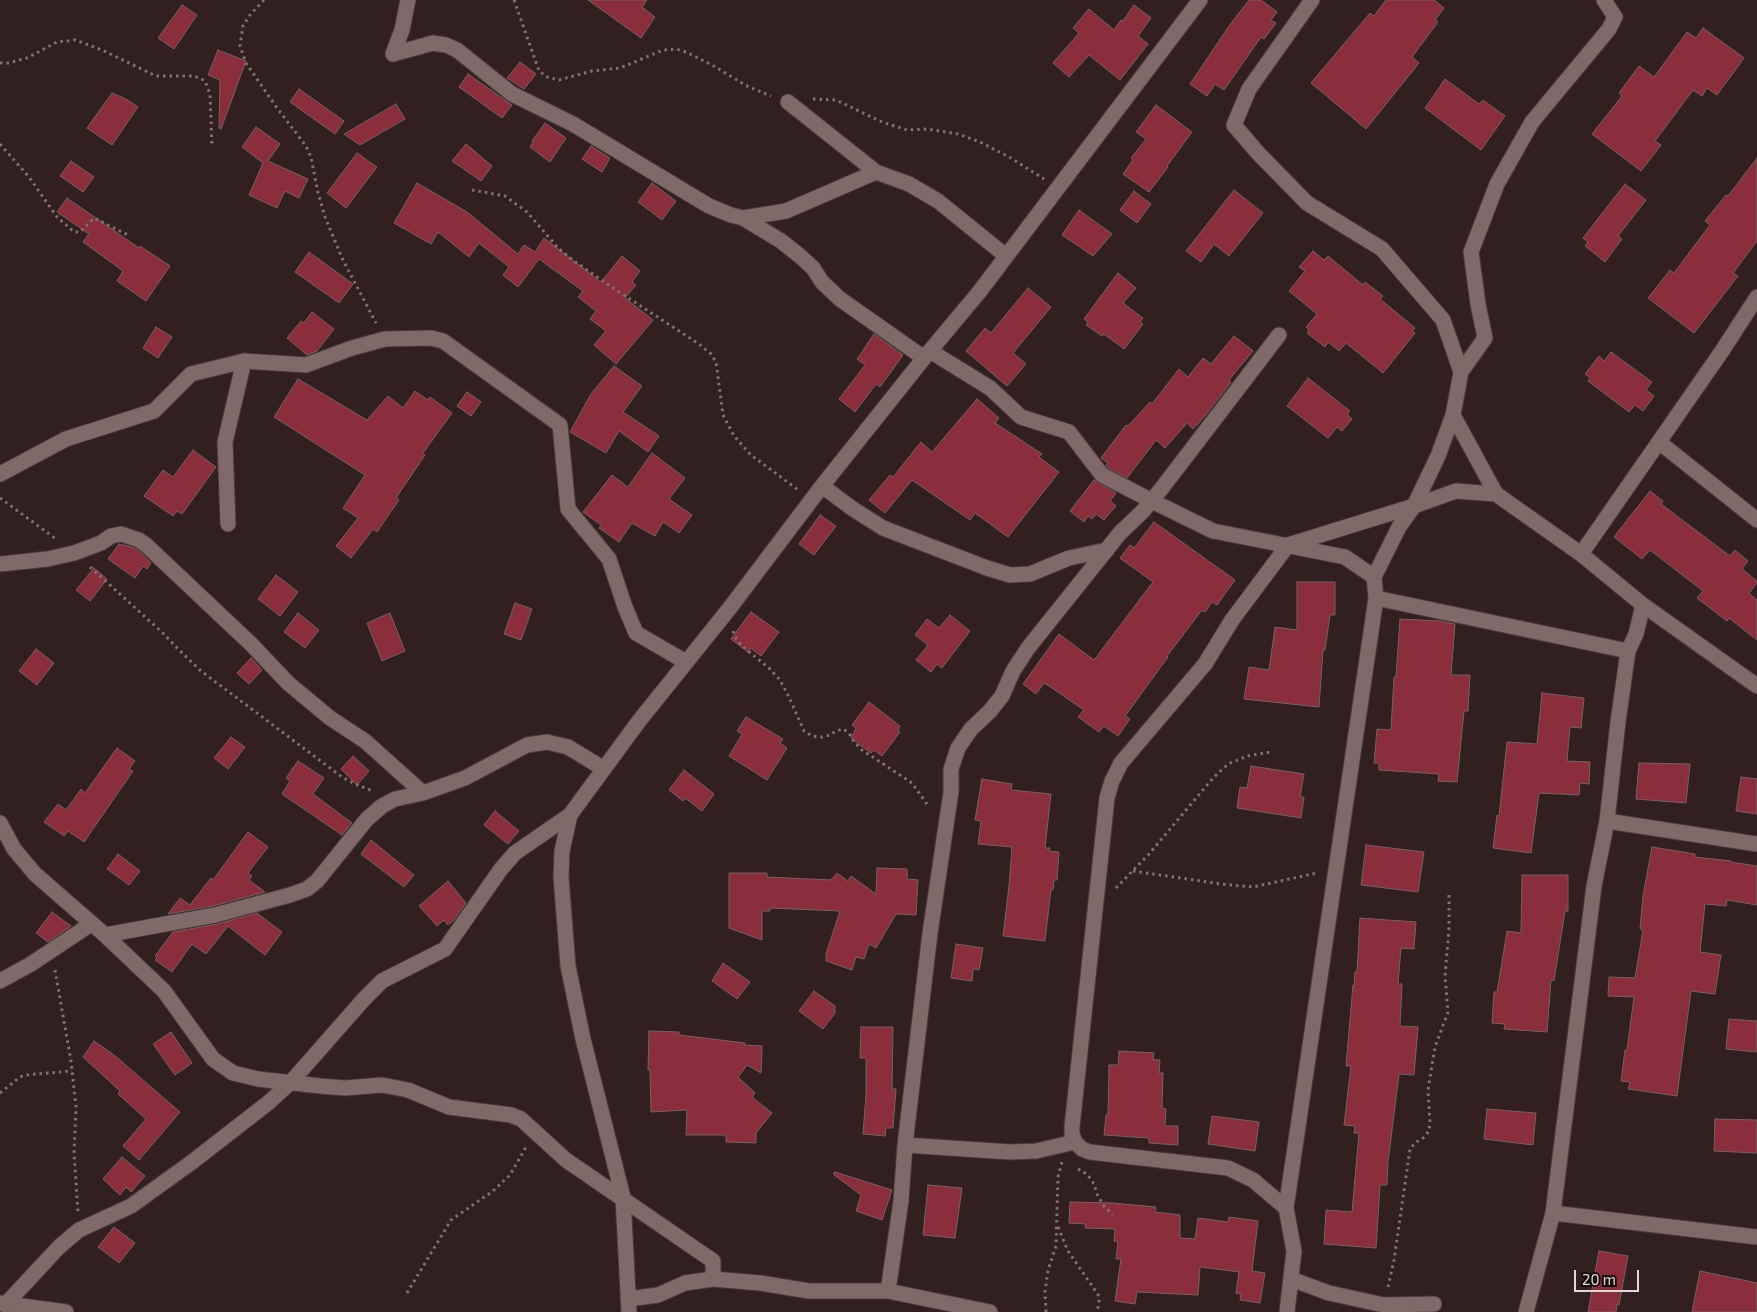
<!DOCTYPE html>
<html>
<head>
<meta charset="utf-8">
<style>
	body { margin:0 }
	#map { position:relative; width:1757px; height:1312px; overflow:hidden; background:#321f20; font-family:"Exo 2",sans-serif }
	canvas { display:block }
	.scale { position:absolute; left:1574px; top:1270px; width:65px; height:22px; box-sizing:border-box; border:2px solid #e3d6d6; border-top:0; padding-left:6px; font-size:15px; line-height:18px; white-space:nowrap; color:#e3d6d6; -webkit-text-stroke:4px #140c0c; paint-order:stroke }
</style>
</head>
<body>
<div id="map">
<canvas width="1757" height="1312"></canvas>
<div class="scale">20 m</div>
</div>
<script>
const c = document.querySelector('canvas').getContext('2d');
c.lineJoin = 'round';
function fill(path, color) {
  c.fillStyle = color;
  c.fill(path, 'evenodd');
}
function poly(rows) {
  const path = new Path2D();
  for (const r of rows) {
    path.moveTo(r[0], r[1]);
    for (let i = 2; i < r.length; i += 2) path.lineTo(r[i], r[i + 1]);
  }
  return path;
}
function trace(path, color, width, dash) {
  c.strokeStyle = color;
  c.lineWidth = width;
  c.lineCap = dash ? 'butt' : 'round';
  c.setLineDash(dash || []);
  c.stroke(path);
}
const building = poly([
	[588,0,647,0,642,7,655,17,641,38,588,0],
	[1249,0,1261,0,1277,12,1271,20,1276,23,1264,39,1261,37,1224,90,1215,84,1207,96,1190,84,1229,26,1249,0],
	[1386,0,1434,0,1444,8,1435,20,1438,22,1412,57,1419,63,1366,129,1311,83,1370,13,1374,16,1386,0],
	[182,5,197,15,174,49,158,38,182,5],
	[1134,5,1151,18,1138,36,1148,44,1120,80,1089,55,1069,77,1053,63,1079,33,1073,28,1089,9,1114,30,1121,20,1123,21,1134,5],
	[1703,28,1744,58,1717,95,1707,88,1702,96,1693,90,1655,141,1661,145,1641,171,1592,134,1622,96,1619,93,1639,66,1654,77,1687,32,1696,38,1703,28],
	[218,50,246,61,221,129,219,128,220,80,208,75,218,50],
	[520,62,536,74,524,89,507,78,520,62],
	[468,74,512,105,502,118,459,87,468,74],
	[1445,79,1479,104,1483,100,1505,116,1481,150,1425,108,1445,79],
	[299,89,344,121,335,134,290,102,299,89],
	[112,93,126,99,138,107,112,145,87,128,112,93],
	[396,104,405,119,360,145,344,134,396,104],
	[1156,105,1192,132,1167,166,1168,167,1149,192,1123,174,1133,160,1131,158,1146,139,1136,132,1156,105],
	[545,123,566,138,550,162,530,147,533,142,532,141,545,123],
	[256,127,280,144,268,161,308,179,299,198,285,191,277,208,249,195,263,163,242,147,256,127],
	[466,144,492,166,481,181,452,161,466,144],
	[591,146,610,158,602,172,582,159,591,146],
	[357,153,377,167,346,208,327,193,357,153],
	[1757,158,1757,241,1733,273,1738,276,1694,333,1648,298,1670,270,1674,273,1710,225,1705,221,1726,195,1728,196,1757,158],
	[71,161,94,177,83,192,60,176,71,161],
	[417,183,467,212,518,254,524,245,535,252,544,238,601,282,622,256,640,271,632,282,636,285,625,298,653,320,616,364,594,345,606,331,590,319,596,311,578,297,583,291,539,259,518,287,503,275,509,267,479,243,469,257,438,232,431,244,394,223,417,183],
	[652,183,676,201,662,220,638,202,652,183],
	[1625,184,1646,200,1618,236,1622,239,1605,262,1585,246,1588,242,1583,238,1625,184],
	[1234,190,1263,213,1229,256,1214,244,1201,262,1186,251,1234,190],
	[1134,191,1151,204,1137,223,1120,210,1134,191],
	[67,198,139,248,140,246,170,266,146,301,117,281,123,271,83,242,89,234,57,212,67,198],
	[1079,210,1112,234,1093,256,1062,235,1079,210],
	[1313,251,1324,260,1328,256,1363,285,1365,282,1383,296,1380,299,1415,328,1412,331,1415,333,1383,373,1346,343,1339,351,1328,342,1325,347,1307,333,1309,330,1306,327,1317,314,1289,291,1305,271,1299,267,1313,251],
	[309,252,353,284,339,303,295,272,309,252],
	[1118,273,1136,288,1123,303,1143,318,1140,322,1143,324,1124,349,1104,334,1102,336,1086,325,1088,322,1084,319,1118,273],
	[1028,288,1051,307,1013,353,1026,364,1007,386,966,351,985,328,991,333,1028,288],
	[312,312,334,329,317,351,307,355,287,338,301,321,304,323,312,312],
	[156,327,172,337,158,358,143,348,156,327],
	[874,334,903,355,880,387,876,384,855,412,839,399,865,365,857,359,874,334],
	[1234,336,1253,351,1229,380,1231,382,1205,416,1193,429,1187,423,1165,448,1156,440,1127,478,1108,468,1106,465,1108,463,1101,458,1126,425,1128,426,1150,402,1152,404,1179,369,1188,377,1203,358,1211,364,1234,336],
	[1611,352,1652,382,1646,390,1654,396,1643,411,1635,405,1629,412,1588,381,1590,378,1585,374,1599,356,1604,361,1611,352],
	[614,366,642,386,623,412,659,436,648,452,619,431,606,453,570,432,591,394,614,366],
	[1308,378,1350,411,1347,414,1352,419,1342,431,1337,427,1328,438,1287,406,1308,378],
	[298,379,367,420,388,396,403,408,415,391,428,400,430,397,452,413,423,453,425,455,396,498,399,500,377,532,373,529,351,558,336,546,358,518,343,508,365,475,274,417,298,379],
	[467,392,481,402,471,416,457,406,467,392],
	[977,399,999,418,995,423,1042,454,1039,457,1059,472,1008,537,975,513,970,520,912,480,885,513,869,500,890,475,893,477,921,442,932,452,977,399],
	[193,450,216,467,182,514,177,511,173,516,144,496,163,470,173,477,193,450],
	[652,453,685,478,669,499,692,515,679,533,663,522,655,536,632,523,619,542,599,528,601,525,583,512,612,475,628,487,652,453],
	[1094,480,1116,493,1110,501,1116,506,1104,520,1096,514,1092,519,1088,516,1084,522,1070,511,1094,480],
	[1650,491,1663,501,1661,504,1730,556,1735,550,1748,561,1742,569,1757,581,1757,583,1749,593,1757,600,1757,640,1729,618,1727,621,1697,598,1703,591,1650,550,1642,559,1614,537,1650,491],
	[820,515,836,526,814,555,799,544,820,515],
	[1154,522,1235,580,1217,605,1212,602,1205,612,1202,610,1167,656,1168,657,1125,716,1130,719,1118,736,1104,726,1099,732,1078,717,1084,710,1049,686,1044,683,1036,694,1023,684,1059,634,1094,660,1153,582,1120,558,1130,545,1134,548,1154,522],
	[119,544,135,548,140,552,151,563,147,569,143,566,135,578,108,559,119,544],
	[94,568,107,579,90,601,76,590,94,568],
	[276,575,298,592,280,616,258,599,276,575],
	[1297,582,1335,582,1335,615,1330,615,1325,650,1323,650,1319,707,1244,699,1249,667,1269,670,1275,627,1297,630,1297,582],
	[515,603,532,609,521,640,504,634,515,603],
	[751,612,779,632,761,656,751,648,748,652,731,639,751,612],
	[298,613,319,630,305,648,284,632,298,613],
	[390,613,405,651,382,661,367,623,390,613],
	[950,615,970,631,942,668,937,664,931,672,916,660,928,645,915,635,927,619,939,628,950,615],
	[1400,619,1441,621,1455,624,1451,675,1470,675,1468,711,1464,711,1457,782,1438,781,1439,774,1379,770,1379,763,1374,763,1377,729,1391,730,1394,677,1396,677,1400,619],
	[36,649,54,663,37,685,19,671,36,649],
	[251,658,262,670,249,684,237,673,251,658],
	[1542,693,1584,698,1581,728,1570,727,1567,761,1590,762,1589,784,1580,783,1579,795,1539,793,1531,853,1493,848,1497,815,1499,816,1507,742,1537,744,1542,693],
	[869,702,900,726,898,730,900,732,882,756,874,750,871,753,851,738,856,728,852,725,869,702],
	[746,717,783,739,780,743,787,748,767,780,729,756,742,734,737,731,746,717],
	[231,737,245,747,228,769,214,758,231,737],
	[117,748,135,761,129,769,133,771,84,842,68,831,64,836,44,822,58,804,66,810,81,789,85,793,117,748],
	[353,756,369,771,357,785,341,769,353,756],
	[298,761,324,778,313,794,352,823,342,835,282,794,290,781,286,778,298,761],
	[1639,763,1690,764,1686,803,1636,799,1639,763],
	[1251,766,1304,774,1300,797,1304,797,1301,818,1237,808,1240,787,1247,788,1251,766],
	[684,770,714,794,702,811,685,798,683,801,669,790,684,770],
	[1741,777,1757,779,1757,814,1736,811,1741,777],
	[982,779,1012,784,1011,790,1051,794,1045,848,1050,848,1049,851,1059,852,1057,880,1054,880,1053,890,1051,889,1045,941,1003,936,1009,886,1012,847,978,844,981,821,975,820,982,779],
	[495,811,519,831,508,844,484,825,495,811],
	[248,832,268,847,248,873,252,876,249,880,265,892,213,906,168,914,180,898,190,905,211,878,213,880,248,832],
	[371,840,414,875,404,887,361,854,371,840],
	[1366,845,1424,852,1418,892,1361,885,1366,845],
	[1652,847,1695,854,1695,857,1731,861,1731,862,1757,866,1757,905,1727,900,1726,906,1705,904,1700,952,1721,955,1715,994,1691,991,1677,1096,1628,1089,1630,1082,1621,1081,1625,1050,1627,1050,1634,997,1608,996,1609,977,1635,978,1643,930,1640,929,1643,896,1652,847],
	[118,854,140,871,129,885,107,869,118,854],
	[877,868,907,869,907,879,918,880,916,915,896,914,876,948,869,944,864,959,856,957,852,970,826,961,826,954,840,911,770,908,770,911,762,911,762,940,729,928,729,873,767,873,767,877,831,880,837,873,848,881,851,876,876,894,877,868],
	[1522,875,1568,875,1568,911,1565,911,1554,981,1551,980,1547,1032,1504,1029,1505,1024,1492,1023,1494,992,1497,992,1507,931,1521,933,1522,875],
	[448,881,466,903,454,920,448,925,444,920,437,926,419,906,448,881],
	[52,912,71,926,48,942,36,933,52,912],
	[257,913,282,932,265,955,228,926,206,954,192,944,172,972,155,960,157,958,155,956,173,932,217,924,257,913],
	[1360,918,1416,922,1414,949,1401,948,1398,984,1402,984,1400,1026,1418,1027,1414,1075,1399,1074,1388,1162,1387,1185,1380,1185,1376,1248,1324,1244,1326,1210,1352,1212,1359,1133,1354,1133,1355,1126,1344,1125,1351,1066,1346,1066,1353,985,1354,986,1355,972,1357,972,1360,918],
	[956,944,983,948,979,970,973,969,972,981,951,978,956,944],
	[723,963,750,982,737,999,712,981,723,963],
	[814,991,835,1006,835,1013,823,1029,799,1011,814,991],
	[1729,1019,1757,1021,1757,1052,1726,1049,1729,1019],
	[861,1027,893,1027,892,1089,896,1089,893,1128,886,1128,885,1136,863,1134,866,1094,866,1058,860,1058,861,1027],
	[649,1031,679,1032,679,1035,745,1043,744,1045,762,1046,761,1073,747,1065,738,1077,755,1093,752,1097,772,1113,756,1133,756,1143,726,1142,726,1135,686,1135,687,1110,651,1112,650,1070,648,1070,649,1031],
	[171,1032,192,1063,175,1075,153,1044,171,1032],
	[94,1041,114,1055,180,1112,139,1160,123,1146,146,1119,118,1094,120,1091,83,1057,94,1041],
	[1119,1051,1154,1053,1153,1060,1160,1060,1159,1073,1163,1073,1162,1108,1166,1109,1165,1126,1178,1126,1178,1145,1149,1143,1149,1138,1104,1135,1106,1115,1108,1115,1109,1065,1118,1065,1119,1051],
	[1487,1109,1536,1113,1533,1145,1484,1139,1487,1109],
	[1212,1116,1259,1122,1255,1151,1208,1144,1212,1116],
	[1715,1119,1757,1120,1757,1153,1714,1151,1715,1119],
	[122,1157,145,1176,131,1192,126,1187,120,1195,103,1179,122,1157],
	[835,1172,892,1190,882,1220,856,1211,861,1195,833,1174,835,1172],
	[928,1185,962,1188,955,1238,923,1235,928,1185],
	[1070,1202,1112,1203,1156,1207,1155,1212,1180,1215,1180,1238,1195,1239,1198,1218,1228,1222,1229,1217,1258,1221,1252,1271,1265,1273,1260,1303,1240,1300,1241,1294,1236,1293,1239,1272,1200,1267,1198,1295,1137,1292,1135,1304,1115,1301,1121,1259,1116,1259,1118,1242,1114,1241,1115,1229,1085,1228,1086,1224,1069,1223,1070,1202],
	[114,1227,135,1243,119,1263,98,1247,114,1227],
	[1599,1251,1628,1256,1619,1305,1617,1304,1616,1312,1588,1312,1599,1251],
	[1700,1271,1757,1283,1757,1312,1692,1312,1700,1271]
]);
fill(building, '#8a2e3b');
trace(building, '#776162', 1);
const minor = poly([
	[1312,0,1249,89,1234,125,1258,153,1307,203,1382,249,1443,320,1461,372,1453,415,1496,494,1581,554,1643,605,1757,686],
	[393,54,433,43,446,45,457,50,512,94,573,124,709,206,731,215,743,218,786,211,876,172],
	[393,54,402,30,408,0],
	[788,102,876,172,909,184,938,201,1006,256],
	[743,218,781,241,800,256,813,268,822,282,840,299,924,358],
	[930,351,990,388,1021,417,1069,432,1102,475,1152,501,1213,531,1345,557,1374,577,1376,598,1286,1208,1294,1251,1287,1312],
	[1461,372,1485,338,1478,304,1471,252,1497,184,1532,122,1609,29,1615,17,1604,0],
	[1659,442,1757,520],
	[0,474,66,439,154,411,191,374,244,361,306,365,352,348,385,339,431,338,443,341,560,425,568,509,609,559,625,607,636,633,686,662],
	[822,486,853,509,883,528,987,568,1010,575,1030,574,1069,558,1107,550],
	[228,524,225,442,244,361],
	[1581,554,1722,351,1757,297],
	[0,564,48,559,74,553,101,543,111,536,121,534,139,540,146,545,251,644,288,683,330,718,365,741,423,793],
	[1374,577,1399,527,1414,506,1438,456,1453,415],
	[1376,598,1628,651],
	[570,815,562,851,561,877,568,966,583,1039,623,1197,629,1312],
	[1607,821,1757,844],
	[0,823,14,849,35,874,105,935,164,991,213,1059,233,1073,258,1079,320,1086,345,1088,382,1085,408,1090,449,1107,511,1115,521,1119,566,1160,713,1261,713,1279,760,1283,809,1291,888,1291,990,1312],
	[105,935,215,915,290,895,307,889,317,881,367,819,382,806,395,799,423,793,465,778,527,745,547,742,568,747,604,769],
	[0,981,31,964,91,924],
	[905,1145,1010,1152,1036,1151,1075,1142],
	[1286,1208,1253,1180,1228,1168,1090,1152,1082,1149,1075,1142,1072,1134,1072,1127,1107,798,1112,781,1121,763,1205,664,1232,620,1288,545,1414,506,1456,491,1496,494],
	[1553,1213,1757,1237],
	[1291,1279,1329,1293,1384,1305,1434,1304],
	[888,1291,901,1201,905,1145,930,933,951,792,951,769,958,748,971,729,990,711,1002,696,1013,671,1028,648,1120,533,1144,510,1162,488,1279,335],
	[628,1299,658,1295,685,1283,713,1279],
	[0,1303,66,1312],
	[5,1305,59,1247,79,1230,131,1206,192,1162,268,1103,291,1082,364,999,382,981,445,949,501,869,515,853,570,815,639,721,729,609,822,486,924,358,980,291,1200,0],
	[1526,1312,1553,1213,1594,886,1607,821,1618,722,1628,651,1636,634,1643,605]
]);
trace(minor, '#493a3b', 17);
trace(poly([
	[264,0,249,16,243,26,240,46,246,63,277,108,306,146,311,157,318,193,325,217,342,258,376,323],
	[514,0,539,71,547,77,559,80,592,71,620,68,663,50,676,49,686,52,712,65,747,86,771,96],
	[0,63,8,63,27,58,57,42,75,40,102,50,156,76,193,76,200,78,205,81,210,94,212,146],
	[813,99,836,100,882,122,907,130,927,129,958,134,980,142,1011,158,1044,179],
	[0,144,29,177,57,217,74,232,80,232,94,218,128,235],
	[472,190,505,196,527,212,558,248,574,261,613,288,699,344,711,354,716,362,723,415,734,436,751,455,797,489],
	[0,498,56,539],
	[90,567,164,634,175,646,201,671,342,777,355,784,373,791],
	[733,631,735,637,742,646,769,668,780,680,789,697,804,731,812,736,822,737,830,735,836,731,843,729,849,733,854,742,862,750,912,783,929,807],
	[1133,871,1221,884,1253,887,1317,873],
	[1116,888,1149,854,1213,778,1228,764,1247,756,1271,752],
	[55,970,71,1061,76,1107,74,1153,78,1212],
	[0,1093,20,1077,25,1075,72,1071],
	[1078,1169,1087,1174,1094,1184,1097,1194,1104,1206,1113,1215],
	[1058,1227,1068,1251,1099,1296,1099,1305,1096,1312],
	[1388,1287,1394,1260,1410,1149,1415,1143,1423,1138,1429,1131,1430,1122,1428,1090,1435,1047,1448,1012,1445,976,1449,929,1449,893],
	[407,1293,451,1220,493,1191,510,1175,526,1147],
	[1046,1312,1045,1291,1048,1270,1056,1246,1058,1177,1062,1162]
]), '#837273', 3, [2.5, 4]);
trace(minor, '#7f6969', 15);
</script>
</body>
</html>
